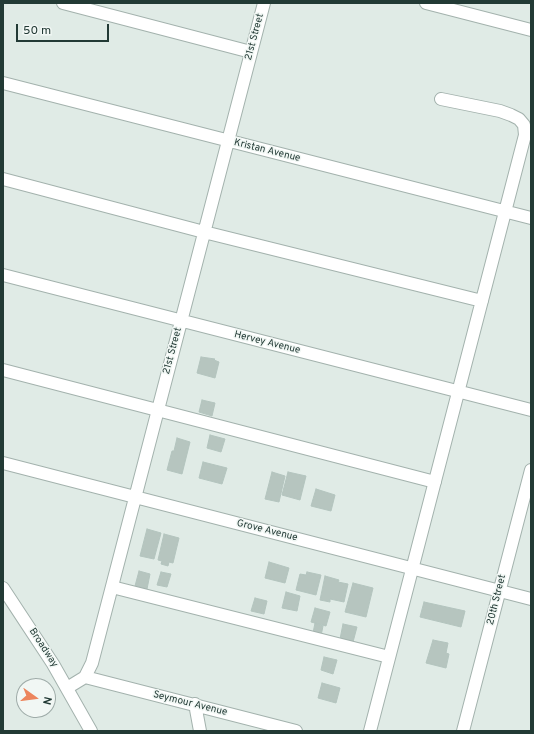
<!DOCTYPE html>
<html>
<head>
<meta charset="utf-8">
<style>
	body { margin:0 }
	#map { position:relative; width:534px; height:734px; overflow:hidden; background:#e0ebe6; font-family:Overpass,sans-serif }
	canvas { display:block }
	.frame { position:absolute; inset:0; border:4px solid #223a35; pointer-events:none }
	.north { position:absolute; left:16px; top:678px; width:40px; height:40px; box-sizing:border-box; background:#f1f7f4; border:1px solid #9eaba8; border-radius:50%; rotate:104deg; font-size:11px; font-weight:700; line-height:16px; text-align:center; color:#223a35 }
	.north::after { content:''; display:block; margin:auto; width:14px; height:18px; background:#ec855d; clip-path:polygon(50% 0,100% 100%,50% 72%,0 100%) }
	.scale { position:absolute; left:16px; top:24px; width:93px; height:18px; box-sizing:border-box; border:2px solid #223a35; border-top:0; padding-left:5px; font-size:12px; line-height:14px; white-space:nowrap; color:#223a35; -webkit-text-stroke:3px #f1f7f4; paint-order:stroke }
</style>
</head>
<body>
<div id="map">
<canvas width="534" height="734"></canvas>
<div class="frame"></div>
<div class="north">N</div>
<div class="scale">50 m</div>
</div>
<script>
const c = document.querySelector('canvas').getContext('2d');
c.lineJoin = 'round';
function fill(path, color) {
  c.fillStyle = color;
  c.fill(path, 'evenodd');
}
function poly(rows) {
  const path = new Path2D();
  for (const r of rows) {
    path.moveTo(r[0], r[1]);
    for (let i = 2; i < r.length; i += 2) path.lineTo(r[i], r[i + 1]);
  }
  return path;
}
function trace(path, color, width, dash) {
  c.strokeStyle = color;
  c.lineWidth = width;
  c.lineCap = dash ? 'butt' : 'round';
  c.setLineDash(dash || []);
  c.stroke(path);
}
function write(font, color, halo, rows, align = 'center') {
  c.font = font + ' Overpass,sans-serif';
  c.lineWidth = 3;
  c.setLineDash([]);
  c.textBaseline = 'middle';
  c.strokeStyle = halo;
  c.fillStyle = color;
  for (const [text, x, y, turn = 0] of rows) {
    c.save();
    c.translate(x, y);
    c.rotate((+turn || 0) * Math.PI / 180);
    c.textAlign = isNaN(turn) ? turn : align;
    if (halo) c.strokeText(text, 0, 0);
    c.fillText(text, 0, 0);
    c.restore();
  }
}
const building = poly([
	[201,357,215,359,214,360,219,362,215,378,197,373,201,357],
	[202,400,215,403,212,416,199,412,202,400],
	[210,435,225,439,221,452,207,448,210,435],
	[177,438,190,442,182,474,167,470,172,451,174,451,177,438],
	[203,462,227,468,222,484,199,478,203,462],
	[272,472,285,476,279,502,265,499,272,472],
	[288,472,306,476,300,500,282,495,288,472],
	[316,489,335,495,331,511,311,506,316,489],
	[147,529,161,533,154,559,140,556,147,529],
	[164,534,179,538,173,563,169,562,168,566,161,564,162,561,158,560,164,534],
	[269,562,289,568,285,583,265,578,269,562],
	[139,571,150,574,147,589,135,586,139,571],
	[161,572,171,574,167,587,157,585,161,572],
	[307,572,321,575,316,595,296,590,300,574,306,575,307,572],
	[325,576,339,580,338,582,348,584,344,602,330,599,330,602,320,600,325,576],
	[353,583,373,588,366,617,345,612,353,583],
	[286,592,300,596,297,611,282,608,286,592],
	[255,598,267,601,264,614,251,611,255,598],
	[424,602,465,611,461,627,420,617,424,602],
	[315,608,330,612,326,626,311,622,315,608],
	[315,623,323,626,321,636,313,633,315,623],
	[343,624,357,627,353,642,340,639,343,624],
	[433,640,448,643,446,653,449,654,446,668,426,663,433,640],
	[324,657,337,660,333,674,321,670,324,657],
	[322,683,340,688,336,703,318,698,322,683]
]);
fill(building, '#b6c5bf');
trace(building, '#b3c4be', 1);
const minor = poly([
	[63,3,251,52],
	[426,3,531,30],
	[3,83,531,218],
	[3,179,204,232,482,301],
	[3,275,531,410],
	[3,370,435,482],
	[3,463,531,599],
	[112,587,389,657],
	[3,588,53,664,91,731],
	[85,677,296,731],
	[67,688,85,677,92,663,264,3],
	[195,704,200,731],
	[370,731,525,135,524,125,519,119,511,115,500,111,441,99],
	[463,731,531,470]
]);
trace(minor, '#a3b2ad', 14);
trace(minor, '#fff', 12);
write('10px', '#223a35', '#f1f7f4', [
	["21st Street",255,37,-75],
	["Kristan Avenue",267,151,14],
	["Hervey Avenue",267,343,14],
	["21st Street",173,351,-75],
	["Grove Avenue",267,531,14],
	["20th Street",497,600,-76],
	["Broadway",43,648,57],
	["Seymour Avenue",190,704,14]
]);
</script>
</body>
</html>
